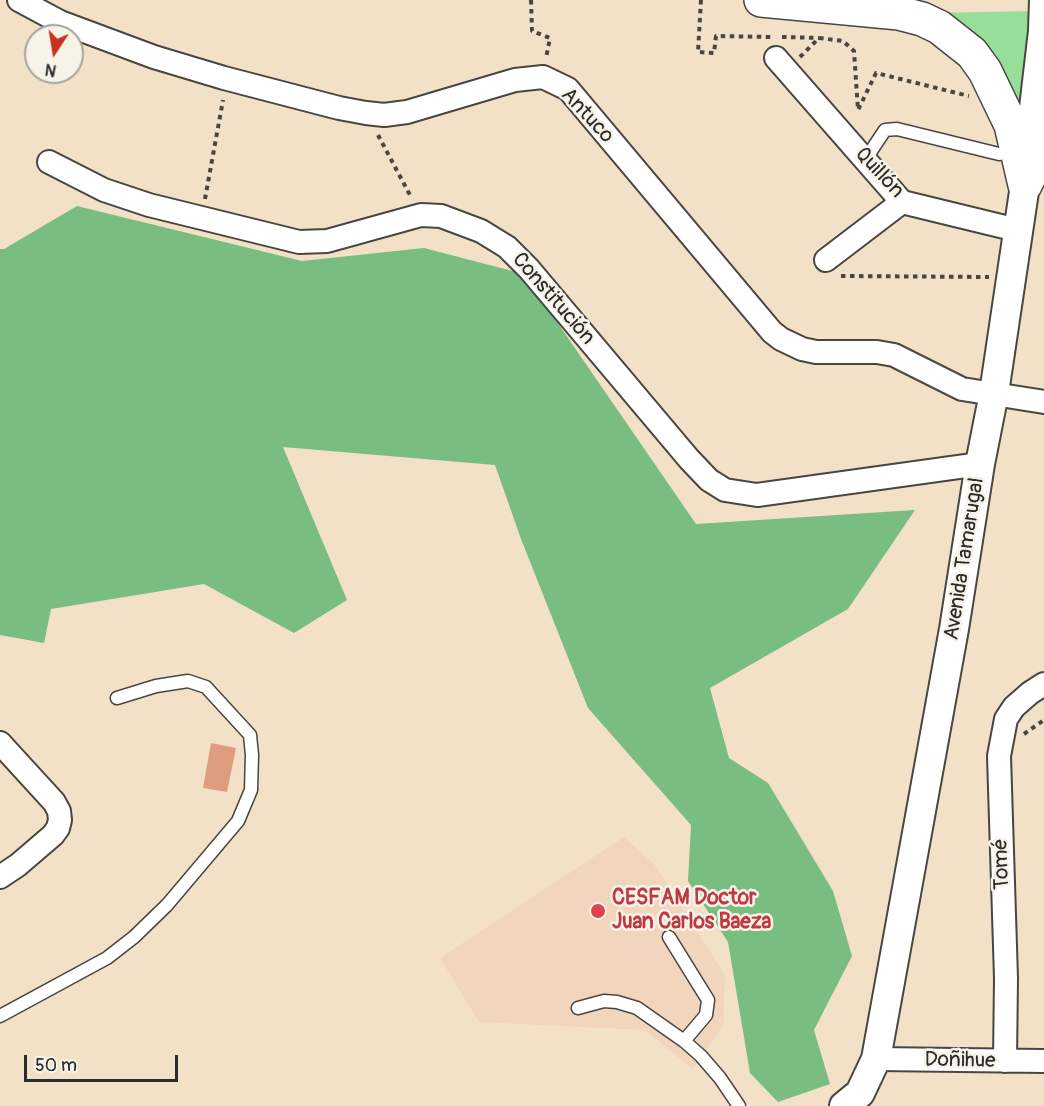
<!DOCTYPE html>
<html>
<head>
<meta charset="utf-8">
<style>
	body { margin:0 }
	#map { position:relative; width:1044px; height:1106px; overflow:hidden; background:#f3e1c7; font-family:Pangolin,sans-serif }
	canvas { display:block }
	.north { position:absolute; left:24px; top:24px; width:60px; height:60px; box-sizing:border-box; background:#f7f3e8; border:2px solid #a5a39c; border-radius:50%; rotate:192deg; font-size:16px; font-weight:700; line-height:24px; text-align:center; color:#2b2b2b }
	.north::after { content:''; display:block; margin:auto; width:21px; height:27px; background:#c8321e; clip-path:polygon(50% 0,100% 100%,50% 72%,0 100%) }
	.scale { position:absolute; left:24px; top:1055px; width:154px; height:27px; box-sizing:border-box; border:3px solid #2b2b2b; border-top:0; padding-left:8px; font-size:18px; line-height:21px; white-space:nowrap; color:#2b2b2b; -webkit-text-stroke:4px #f7f3e8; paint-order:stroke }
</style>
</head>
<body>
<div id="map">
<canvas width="1044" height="1106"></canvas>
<div class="north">N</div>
<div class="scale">50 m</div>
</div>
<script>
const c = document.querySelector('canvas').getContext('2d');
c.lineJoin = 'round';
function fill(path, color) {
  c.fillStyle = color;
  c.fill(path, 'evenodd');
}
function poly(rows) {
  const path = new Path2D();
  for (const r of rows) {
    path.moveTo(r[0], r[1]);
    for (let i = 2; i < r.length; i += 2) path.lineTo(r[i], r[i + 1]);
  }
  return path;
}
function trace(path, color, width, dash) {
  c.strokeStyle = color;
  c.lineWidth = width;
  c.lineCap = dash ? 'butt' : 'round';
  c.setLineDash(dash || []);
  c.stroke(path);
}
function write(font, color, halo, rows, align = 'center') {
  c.font = font + ' Pangolin,sans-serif';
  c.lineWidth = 5;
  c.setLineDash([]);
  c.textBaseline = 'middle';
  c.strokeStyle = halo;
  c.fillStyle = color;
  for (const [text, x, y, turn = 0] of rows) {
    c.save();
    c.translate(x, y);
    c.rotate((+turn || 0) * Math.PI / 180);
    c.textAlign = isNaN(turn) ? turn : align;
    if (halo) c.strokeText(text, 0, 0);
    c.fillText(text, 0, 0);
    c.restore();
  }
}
fill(poly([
	[624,837,654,864,725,975,723,1027,693,1069,645,1030,479,1022,440,958]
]), '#f1d5bd');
fill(poly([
	[1032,11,1017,126,930,13]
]), '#97de99');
fill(poly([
	[77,206,302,261,424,248,524,274,696,524,915,510,848,609,710,688,729,758,768,783,833,891,852,956,814,1030,830,1084,778,1102,750,1073,728,942,688,881,691,825,588,708,521,539,495,465,283,447,347,600,294,633,204,584,51,609,44,643,0,635,0,249,4,249]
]), '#79bd81');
fill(poly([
	[211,743,236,748,227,792,203,788]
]), '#de9d7f');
const service = poly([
	[865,160,885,130,897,129,999,154],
	[669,937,708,1000,706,1015,684,1041],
	[578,1008,604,1001,617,1002,637,1008,684,1041,701,1056,720,1078,739,1106],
	[0,1016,107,958,134,937,167,905,238,821,251,790,252,755,250,735,206,687,188,681,156,686,117,698]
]);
const minor = poly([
	[19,0,60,22,154,57,224,78,339,108,366,113,384,115,407,112,515,80,543,77,568,89,772,332,781,339,802,349,816,352,877,352,894,355,962,389,1044,402],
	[776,58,902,202,1017,230],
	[49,162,104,190,149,205,299,242,327,241,421,215,441,216,481,231,507,247,529,269,689,459,709,480,725,490,757,495,980,464],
	[826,260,902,202],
	[0,743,54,802,59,811,60,820,58,828,53,835,18,865,0,877],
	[876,1059,1044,1061],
	[1005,1061,1006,978,999,756,1006,719,1014,707,1030,693,1044,684]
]);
const tertiary = poly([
	[844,1106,860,1093,876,1059,954,629,980,464,994,393,1025,185,1043,31,1044,0]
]);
const primary = poly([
	[761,0,899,13,922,19,939,27,972,53,985,71,1011,125,1025,185],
	[1025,185,1044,147]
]);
trace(service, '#494642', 15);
trace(minor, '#494642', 26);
trace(tertiary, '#494642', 32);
trace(primary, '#494642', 36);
trace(poly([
	[531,0,532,31,550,38,546,58],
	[701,0,698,52,714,53,716,36,771,37],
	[782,37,819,38],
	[800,57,819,38,843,41,854,51,858,110,876,73,969,96],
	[378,135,411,197],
	[205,199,223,100],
	[841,276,989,277],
	[1024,734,1044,720]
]), '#494642', 4, [4.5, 4.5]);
trace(service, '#fff', 12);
trace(minor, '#fff', 22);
trace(tertiary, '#fff', 28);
trace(primary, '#fff', 33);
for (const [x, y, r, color] of [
	[598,911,8,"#e0444e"]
]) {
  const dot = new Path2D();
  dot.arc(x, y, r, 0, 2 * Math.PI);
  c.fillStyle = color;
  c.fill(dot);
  trace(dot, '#f7f3e8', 2);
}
write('21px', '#2b2b2b', '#f7f3e8', [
	["Antuco",587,116,47],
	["Quillón",879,173,47],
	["Constitución",553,299,49],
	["Avenida Tamarugal",965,559,-81],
	["Tomé",1002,864,-92],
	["Doñihue",960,1061,1]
]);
write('bold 21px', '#be3a42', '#f7f3e8', [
	["CESFAM Doctor",612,899],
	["Juan Carlos Baeza",612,923]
], 'left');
</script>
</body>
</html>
